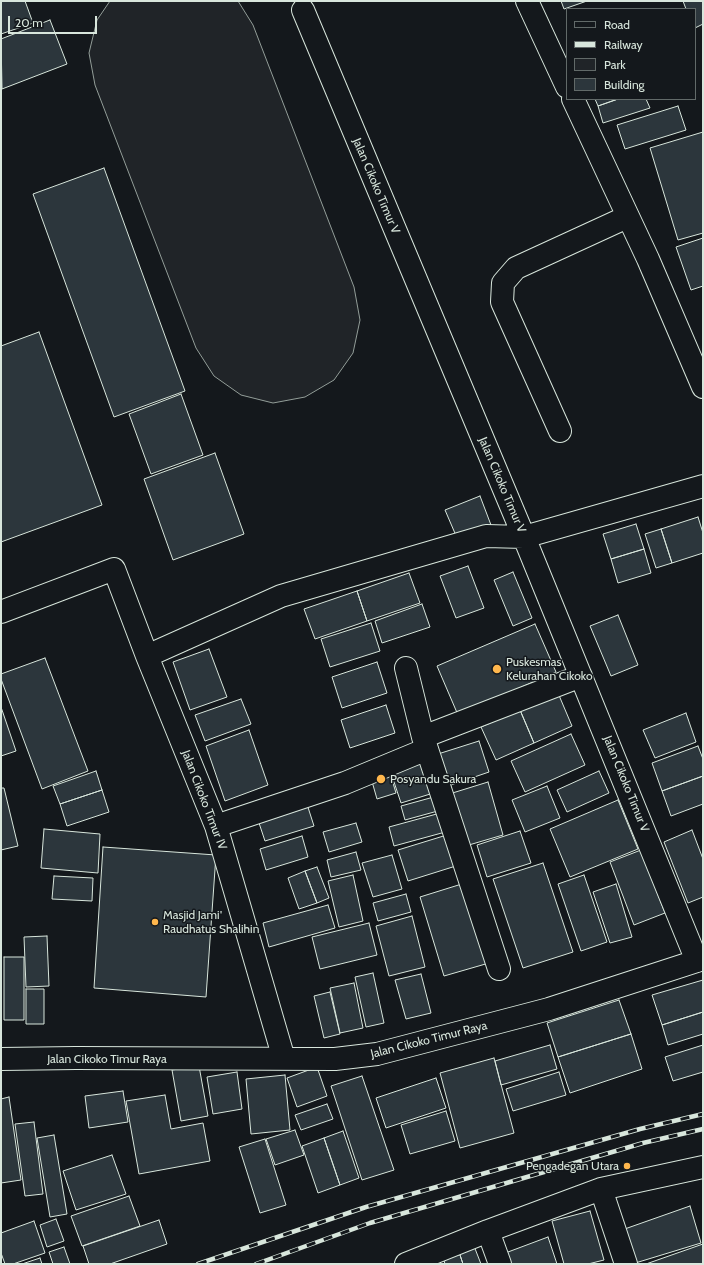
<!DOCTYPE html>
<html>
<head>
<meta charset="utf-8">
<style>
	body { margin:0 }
	#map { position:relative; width:704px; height:1265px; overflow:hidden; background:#14181c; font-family:Cabin,sans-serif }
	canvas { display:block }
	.frame { position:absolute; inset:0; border:2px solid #d8e6dc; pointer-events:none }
	.legend { position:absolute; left:566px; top:8px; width:130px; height:92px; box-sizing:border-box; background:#14181c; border:1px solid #626a69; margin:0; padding:5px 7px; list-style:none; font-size:12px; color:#d8e6dc }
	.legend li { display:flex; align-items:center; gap:8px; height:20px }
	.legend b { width:20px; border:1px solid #626a69 }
	.scale { position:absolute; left:8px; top:16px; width:89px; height:18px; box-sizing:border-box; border:2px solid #d8e6dc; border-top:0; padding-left:5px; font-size:12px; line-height:14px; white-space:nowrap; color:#d8e6dc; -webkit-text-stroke:3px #14181c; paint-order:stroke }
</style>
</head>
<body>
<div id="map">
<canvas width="704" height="1265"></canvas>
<div class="frame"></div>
<ul class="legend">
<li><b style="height:5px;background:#14181c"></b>Road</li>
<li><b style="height:5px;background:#d8e6dc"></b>Railway</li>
<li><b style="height:11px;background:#202428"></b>Park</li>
<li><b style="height:11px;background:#2c363c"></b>Building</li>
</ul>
<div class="scale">20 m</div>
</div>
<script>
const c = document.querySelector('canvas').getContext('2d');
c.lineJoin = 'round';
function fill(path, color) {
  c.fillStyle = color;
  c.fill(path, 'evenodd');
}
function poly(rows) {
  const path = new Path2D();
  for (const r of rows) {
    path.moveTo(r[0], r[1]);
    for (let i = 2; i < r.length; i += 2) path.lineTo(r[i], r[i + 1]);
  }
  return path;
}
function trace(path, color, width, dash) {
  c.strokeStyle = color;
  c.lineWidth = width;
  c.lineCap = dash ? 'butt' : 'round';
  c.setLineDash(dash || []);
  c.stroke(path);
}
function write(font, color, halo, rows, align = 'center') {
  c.font = font + ' Cabin,sans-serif';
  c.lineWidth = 3;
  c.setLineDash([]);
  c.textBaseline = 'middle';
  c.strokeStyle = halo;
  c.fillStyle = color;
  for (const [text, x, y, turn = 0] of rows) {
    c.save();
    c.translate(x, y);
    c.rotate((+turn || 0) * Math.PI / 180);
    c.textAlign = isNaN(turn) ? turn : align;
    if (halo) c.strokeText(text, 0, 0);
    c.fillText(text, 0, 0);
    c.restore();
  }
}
const green = poly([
	[110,1,238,1,253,25,354,287,360,320,353,353,334,380,305,397,273,403,241,395,214,376,196,348,95,85,89,53,97,20,110,1]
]);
fill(green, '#202428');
trace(green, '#939e99', 1);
const building = poly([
	[1,1,25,1,33,23,1,34,1,1],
	[561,1,587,1,564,9,561,1],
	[683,1,703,1,703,24,695,28,695,9,686,9,683,1],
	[50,20,67,64,2,89,1,39,50,20],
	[595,99,618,99,598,106,595,99],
	[618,99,646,99,650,108,603,123,598,106,618,99],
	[678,106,686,130,625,149,617,125,678,106],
	[703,132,703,233,678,240,650,148,703,132],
	[104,168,185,391,114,417,33,194,104,168],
	[703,238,703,286,691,290,676,247,703,238],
	[39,332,102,505,1,542,1,346,39,332],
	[181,394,203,455,151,474,129,414,181,394],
	[215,453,244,534,173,560,144,479,215,453],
	[480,496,491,525,457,538,445,510,480,496],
	[698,517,703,533,703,553,672,563,661,529,698,517],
	[636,524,644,549,611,559,603,534,636,524],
	[661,529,672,563,656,568,645,534,661,529],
	[644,549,651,573,618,583,611,559,644,549],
	[468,566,484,608,456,618,440,576,468,566],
	[513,572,532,618,513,626,494,580,513,572],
	[409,573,420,603,367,621,357,591,409,573],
	[357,591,367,621,315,639,304,609,357,591],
	[422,604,430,627,382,643,375,621,422,604],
	[618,615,638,665,611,676,590,626,618,615],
	[371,623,380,651,330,667,321,639,371,623],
	[535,624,556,672,458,715,437,666,535,624],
	[209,649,227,697,190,710,173,662,209,649],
	[45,658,88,771,42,789,1,679,1,674,45,658],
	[377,662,387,693,342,708,332,677,377,662],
	[558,693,572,726,534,743,520,710,558,693],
	[241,699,251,724,205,741,195,715,241,699],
	[386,705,395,733,350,748,341,720,386,705],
	[1,707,16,751,1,756,1,707],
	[520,710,534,743,496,760,481,727,520,710],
	[686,713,696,742,655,758,643,730,686,713],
	[249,730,268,785,225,801,206,746,249,730],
	[571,734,585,765,525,792,511,761,571,734],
	[479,741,489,772,448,786,438,754,479,741],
	[698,746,703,759,703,776,662,791,652,763,698,746],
	[430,761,440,791,401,803,391,773,430,761],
	[96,771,102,790,60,804,53,786,96,771],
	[599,771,609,793,567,812,557,790,599,771],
	[390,773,396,793,377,799,371,778,390,773],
	[703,776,703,804,671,816,662,791,703,776],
	[488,782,503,835,462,847,446,795,488,782],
	[547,786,560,818,525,832,512,800,547,786],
	[1,788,4,788,18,846,1,850,1,788],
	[102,790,109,812,67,826,60,804,102,790],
	[441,795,445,809,405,820,401,806,441,795],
	[305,798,314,826,265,841,256,814,305,798],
	[618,800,638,849,570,877,550,829,618,800],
	[444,812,449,831,394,846,389,827,444,812],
	[356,823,362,842,329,852,323,832,356,823],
	[44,829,100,834,98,873,41,868,44,829],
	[692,830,703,859,703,897,688,903,664,842,692,830],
	[520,831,531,863,487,877,477,845,520,831],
	[450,834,459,865,408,881,398,850,450,834],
	[302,836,308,857,266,870,260,849,302,836],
	[103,847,216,855,206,997,94,988,103,847],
	[641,850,665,913,634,925,610,862,641,850],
	[356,852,361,870,331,877,327,860,356,852],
	[392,855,402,889,373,897,362,863,392,855],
	[543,863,573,952,523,968,493,879,543,863],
	[317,867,329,898,317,903,305,871,317,867],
	[305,871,317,903,299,909,288,878,305,871],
	[353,875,363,921,339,927,328,881,353,875],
	[584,875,607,942,581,951,558,884,584,875],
	[54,876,93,878,92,901,52,899,54,876],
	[465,883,489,963,444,976,420,897,465,883],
	[616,884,632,937,610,943,593,892,616,884],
	[406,894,411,912,378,921,373,903,406,894],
	[328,905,335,928,269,947,263,923,328,905],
	[412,916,425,967,389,976,376,926,412,916],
	[369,923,377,955,320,969,312,937,369,923],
	[47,936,49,986,26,987,24,937,47,936],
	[4,957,24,957,24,1020,4,1020,4,957],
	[373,973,384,1023,366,1027,355,977,373,973],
	[421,974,431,1013,406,1019,395,980,421,974],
	[703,980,703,1012,662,1025,652,995,703,980],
	[354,983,363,1028,340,1033,330,988,354,983],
	[26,989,44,989,44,1024,26,1024,26,989],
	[330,992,340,1034,324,1038,314,996,330,992],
	[619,1000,631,1034,558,1057,547,1023,619,1000],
	[703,1012,703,1034,668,1045,662,1025,703,1012],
	[631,1034,642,1069,570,1093,558,1057,631,1034],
	[550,1045,557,1069,501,1085,495,1061,550,1045],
	[703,1045,703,1072,673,1081,665,1057,703,1045],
	[494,1058,514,1133,460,1148,440,1073,494,1058],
	[199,1066,208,1116,181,1121,172,1070,199,1066],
	[317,1067,327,1096,297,1107,287,1078,317,1067],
	[237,1072,242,1109,213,1114,207,1077,237,1072],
	[559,1072,566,1095,513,1111,506,1089,559,1072],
	[285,1075,290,1130,251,1134,246,1079,285,1075],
	[362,1076,394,1170,362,1180,331,1086,362,1076],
	[436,1078,446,1108,386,1128,376,1098,436,1078],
	[123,1091,128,1122,89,1128,85,1096,123,1091],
	[165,1095,171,1129,203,1123,210,1161,139,1174,126,1101,165,1095],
	[9,1097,21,1180,1,1183,1,1099,9,1097],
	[327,1104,333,1119,301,1130,295,1115,327,1104],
	[446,1111,455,1141,410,1154,401,1125,446,1111],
	[34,1122,43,1194,25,1196,15,1124,34,1122],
	[295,1130,304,1155,275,1165,266,1139,295,1130],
	[343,1131,359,1178,340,1185,324,1138,343,1131],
	[54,1135,67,1214,50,1217,37,1138,54,1135],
	[324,1138,340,1185,318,1193,302,1146,324,1138],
	[265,1139,286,1205,260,1213,239,1147,265,1139],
	[112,1155,126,1194,76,1210,63,1171,112,1155],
	[129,1196,140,1226,82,1246,71,1216,129,1196],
	[690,1206,701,1243,632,1264,619,1231,690,1206],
	[590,1211,604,1260,588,1264,564,1264,552,1221,590,1211],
	[56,1219,64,1241,47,1247,40,1225,56,1219],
	[159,1220,167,1244,110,1264,89,1264,83,1246,159,1220],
	[34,1221,45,1253,13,1264,5,1264,1,1253,1,1233,34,1221],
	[548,1237,557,1264,503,1264,500,1255,548,1237],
	[703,1244,703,1264,646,1264,703,1244],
	[474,1246,481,1264,463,1264,459,1252,474,1246],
	[64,1247,70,1264,53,1264,49,1252,64,1247],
	[459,1252,463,1264,445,1264,443,1257,459,1252],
	[40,1258,42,1264,22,1264,40,1258]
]);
fill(building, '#2c363c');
trace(building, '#d8e6dc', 1);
const minor = poly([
	[527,1,567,87],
	[303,10,524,537,697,961],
	[573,99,648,259,703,387],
	[560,431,502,302,503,283,516,268,627,217],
	[1,612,114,569,147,656,216,826,284,1059],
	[147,656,281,596,486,536,524,537,703,486],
	[406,668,423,737,499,969],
	[423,737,581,676],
	[216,826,345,783,427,749],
	[1,1059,76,1058,335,1059,377,1054,549,1009,703,959],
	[601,1189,626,1264],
	[488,1231,500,1264],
	[406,1264,488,1231,601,1189,703,1167]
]);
trace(minor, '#d8e6dc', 24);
trace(minor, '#14181c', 22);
const rail = poly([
	[198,1264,366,1207,640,1129,703,1114],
	[256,1264,370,1223,643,1143,703,1129]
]);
trace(rail, '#d8e6dc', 4.5);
trace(rail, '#14181c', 3, [9]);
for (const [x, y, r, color] of [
	[497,669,5,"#ffb74d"],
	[381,779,5,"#ffb74d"],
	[155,922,4,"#ffb74d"],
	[627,1166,4,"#ffb74d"]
]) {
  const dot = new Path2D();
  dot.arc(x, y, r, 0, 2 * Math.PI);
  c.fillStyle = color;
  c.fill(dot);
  trace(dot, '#14181c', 1.5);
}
write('12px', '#d8e6dc', '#14181c', [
	["Jalan Cikoko Timur V",376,186,67],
	["Jalan Cikoko Timur V",502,485,67],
	["Jalan Cikoko Timur V",626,784,68],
	["Jalan Cikoko Timur IV",204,800,69],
	["Jalan Cikoko Timur Raya",429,1040,-14],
	["Jalan Cikoko Timur Raya",107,1059]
]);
write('12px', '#d8e6dc', '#14181c', [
	["Puskesmas",506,662],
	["Kelurahan Cikoko",506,676],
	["Posyandu Sakura",390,779],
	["Masjid Jami'",163,915],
	["Raudhatus Shalihin",163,929],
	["Pengadegan Utara",619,1166,"right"]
], 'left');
</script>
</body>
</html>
